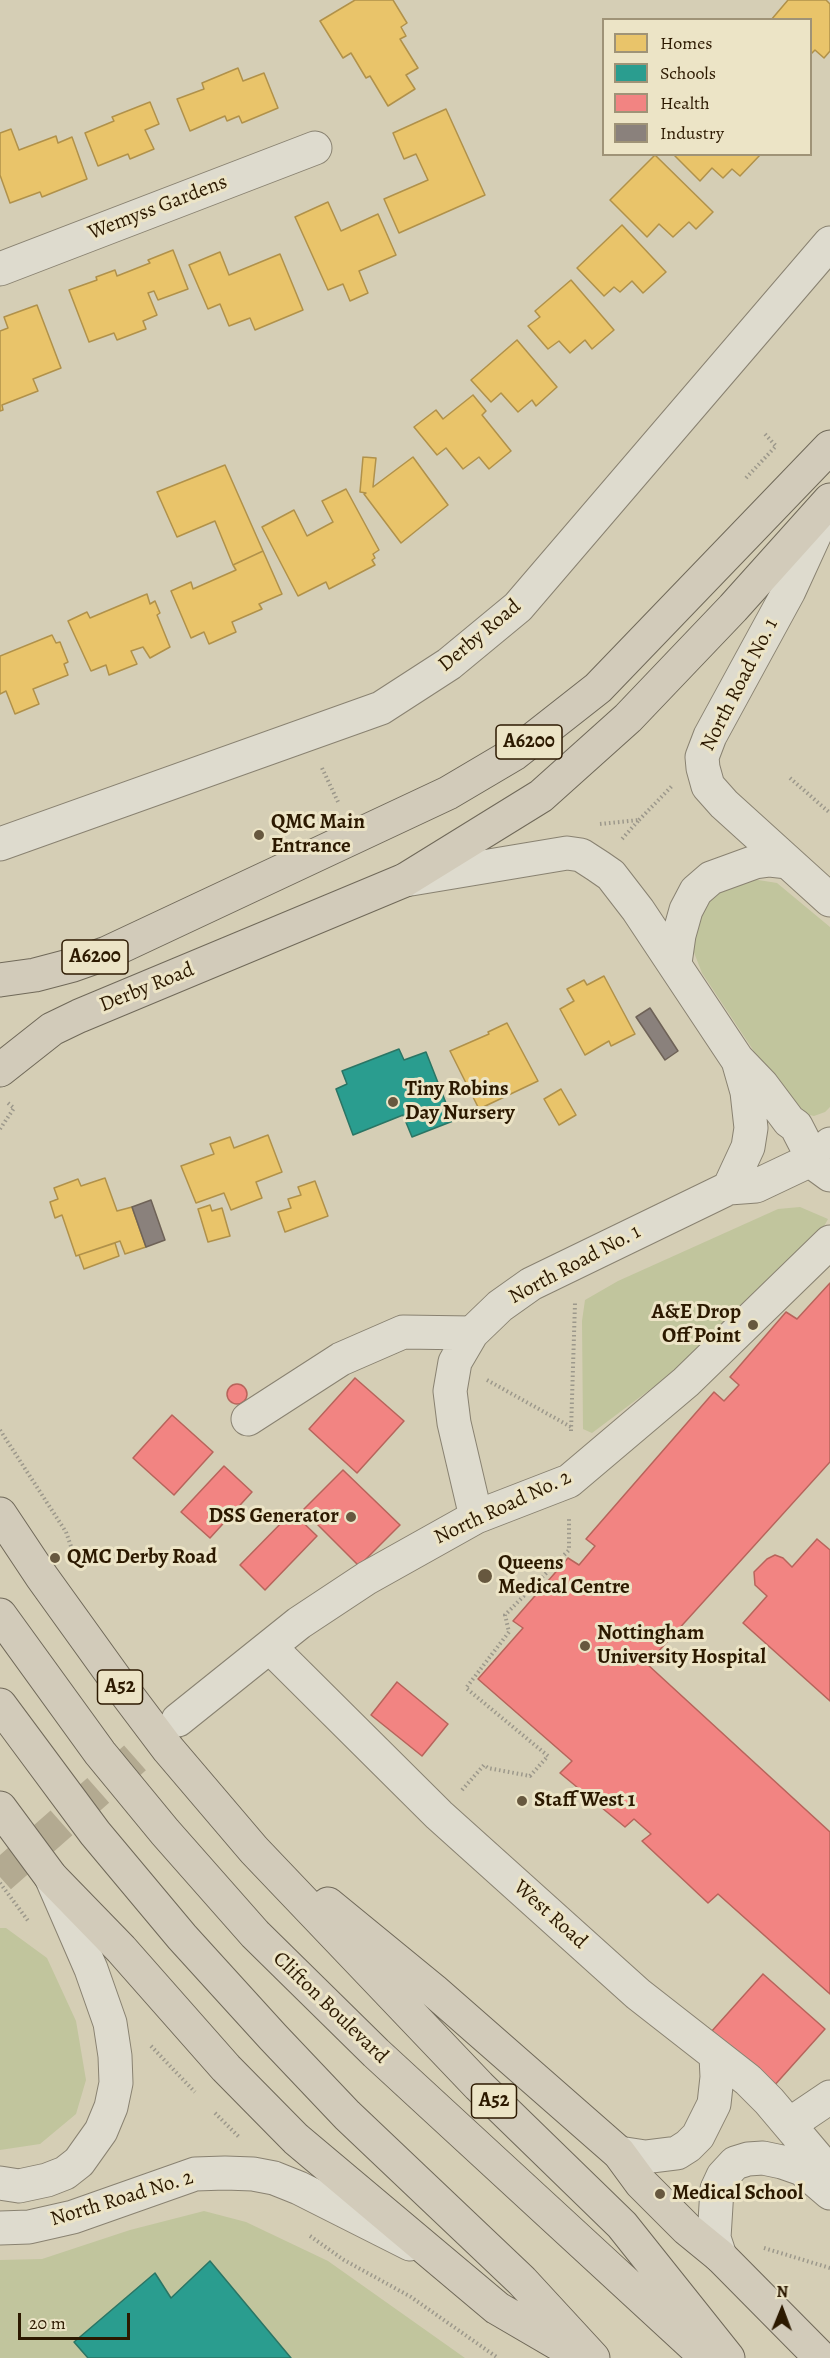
<!DOCTYPE html>
<html>
<head>
<meta charset="utf-8">
<style>
	body { margin:0 }
	#map { position:relative; width:830px; height:2358px; overflow:hidden; background:#d5ceb5; font-family:Alegreya,serif }
	canvas { display:block }
	.legend { position:absolute; left:602px; top:18px; width:210px; height:138px; box-sizing:border-box; background:#ece4c6; border:2px solid #9f9377; margin:0; padding:8px 10px; list-style:none; font-size:18px; color:#2c1900 }
	.legend li { display:flex; align-items:center; gap:12px; height:30px }
	.legend b { width:30px; border:2px solid #9f9377 }
	.north { position:absolute; left:752px; top:2280px; width:60px; height:60px; -webkit-text-stroke:4px #ece4c6; paint-order:stroke; rotate:1deg; font-size:16px; font-weight:700; line-height:24px; text-align:center; color:#2c1900 }
	.north::after { content:''; display:block; margin:auto; width:21px; height:27px; background:#2c1900; clip-path:polygon(50% 0,100% 100%,50% 72%,0 100%) }
	.scale { position:absolute; left:18px; top:2313px; width:112px; height:27px; box-sizing:border-box; border:3px solid #2c1900; border-top:0; padding-left:8px; font-size:18px; line-height:21px; white-space:nowrap; color:#2c1900; -webkit-text-stroke:4px #ece4c6; paint-order:stroke }
</style>
</head>
<body>
<div id="map">
<canvas width="830" height="2358"></canvas>
<ul class="legend">
<li><b style="height:16px;background:#e9c46a"></b>Homes</li>
<li><b style="height:16px;background:#2a9d8f"></b>Schools</li>
<li><b style="height:16px;background:#f28482"></b>Health</li>
<li><b style="height:16px;background:#8a817c"></b>Industry</li>
</ul>
<div class="north">N</div>
<div class="scale">20 m</div>
</div>
<script>
const c = document.querySelector('canvas').getContext('2d');
c.lineJoin = 'round';
function fill(path, color) {
  c.fillStyle = color;
  c.fill(path, 'evenodd');
}
function poly(rows) {
  const path = new Path2D();
  for (const r of rows) {
    if (r.length === 3) {
      path.moveTo(r[0] + r[2], r[1]);
      path.arc(r[0], r[1], r[2], 0, 2 * Math.PI);
      continue;
    }
    path.moveTo(r[0], r[1]);
    for (let i = 2; i < r.length; i += 2) path.lineTo(r[i], r[i + 1]);
  }
  return path;
}
function trace(path, color, width, dash) {
  c.strokeStyle = color;
  c.lineWidth = width;
  c.lineCap = dash ? 'butt' : 'round';
  c.setLineDash(dash || []);
  c.stroke(path);
}
function write(font, color, halo, rows, align = 'center') {
  c.font = font + ' Alegreya,serif';
  c.lineWidth = 6;
  c.setLineDash([]);
  c.textBaseline = 'middle';
  c.strokeStyle = halo;
  c.fillStyle = color;
  for (const [text, x, y, turn = 0] of rows) {
    c.save();
    c.translate(x, y);
    c.rotate((+turn || 0) * Math.PI / 180);
    c.textAlign = isNaN(turn) ? turn : align;
    if (halo) c.strokeText(text, 0, 0);
    c.fillText(text, 0, 0);
    c.restore();
  }
}
fill(poly([
	[752,879,777,883,830,927,830,1107,825,1112,814,1116,802,1113,791,1107,702,973,693,950,694,932,708,900,722,887],
	[800,1207,828,1219,813,1247,684,1364,592,1433,583,1429,582,1321,585,1300,618,1281,778,1209],
	[0,1928,6,1928,47,1958,76,2021,86,2080,76,2114,40,2144,0,2150],
	[204,2211,246,2222,328,2261,465,2358,0,2358,0,2260,42,2259,130,2230]
]), '#c1c59d');
const homes = poly([
	[355,0,393,0,407,23,401,27,406,36,400,39,418,68,406,75,415,89,388,106,370,76,366,78,351,53,343,58,320,21,355,0],
	[788,0,826,0,830,4,830,51,824,58,815,50,810,55,810,20,771,20,788,0],
	[238,68,243,81,264,73,278,108,242,123,239,116,227,121,225,116,190,131,177,99,204,89,202,83,238,68],
	[150,102,159,124,145,130,154,149,130,159,128,154,98,166,85,133,114,121,112,117,150,102],
	[446,109,485,195,399,233,384,199,428,180,416,154,404,159,393,133,446,109],
	[11,129,19,150,56,136,58,143,72,137,87,179,42,197,40,192,10,203,0,175,0,133,11,129],
	[761,154,740,176,732,169,723,178,712,168,700,181,674,155,761,154],
	[655,155,713,212,696,229,689,222,673,237,659,224,647,237,610,200,655,155],
	[328,202,341,231,378,214,396,255,359,271,368,293,350,301,343,284,328,290,295,217,328,202],
	[622,225,666,272,643,293,632,281,620,292,614,287,604,296,577,268,622,225],
	[173,250,188,289,158,300,154,291,148,293,157,315,143,321,146,329,117,340,114,333,89,342,69,290,97,280,96,277,115,270,117,276,150,263,148,260,173,250],
	[220,252,229,275,280,254,303,310,255,330,250,318,229,326,220,304,208,309,189,265,220,252],
	[571,280,614,330,592,349,585,340,570,353,559,341,548,349,528,326,540,317,535,311,571,280],
	[37,305,61,368,33,379,38,391,2,405,3,410,0,411,0,331,8,328,4,317,37,305],
	[517,340,557,387,536,406,532,400,518,412,501,393,491,402,471,380,517,340],
	[473,395,486,411,482,415,511,451,489,469,479,457,463,469,446,448,437,455,414,427,436,410,443,419,473,395],
	[363,457,376,458,373,487,413,457,448,505,401,543,364,494,366,493,360,492,363,457],
	[225,465,263,551,233,565,215,521,177,537,157,492,225,465],
	[346,489,379,550,373,554,375,558,372,560,375,565,329,589,326,582,298,596,262,527,294,510,307,536,333,522,322,501,346,489],
	[263,551,282,594,259,604,262,609,232,622,236,632,209,644,204,632,191,638,171,591,191,582,193,589,236,570,233,565,263,551],
	[147,594,150,604,155,601,160,613,157,615,170,647,150,658,143,647,131,651,137,664,109,675,106,665,91,671,68,621,87,612,90,618,147,594],
	[52,635,56,643,60,642,68,662,64,664,68,675,33,689,39,704,15,714,6,691,0,694,0,656,52,635],
	[604,976,635,1034,611,1046,609,1041,585,1055,560,1009,574,1001,567,989,584,980,587,985,604,976],
	[507,1023,538,1081,479,1109,450,1051,489,1034,488,1032,507,1023],
	[561,1089,576,1115,559,1125,544,1099,561,1089],
	[268,1135,282,1172,256,1182,262,1198,231,1210,224,1193,196,1203,181,1166,214,1154,210,1144,230,1137,234,1148,268,1135],
	[105,1178,117,1211,132,1207,146,1247,125,1254,120,1241,76,1256,62,1215,55,1218,50,1202,58,1199,54,1188,78,1179,81,1186,105,1178],
	[315,1181,328,1216,285,1232,278,1212,291,1208,288,1199,301,1195,298,1187,315,1181],
	[210,1205,212,1211,222,1208,230,1236,208,1242,198,1209,210,1205],
	[115,1243,119,1256,84,1269,79,1255,115,1243]
]);
fill(homes, '#e9c46a');
trace(homes, '#b0914a', 1.5);
const schools = poly([
	[399,1049,404,1060,426,1052,453,1121,412,1137,403,1115,353,1135,336,1089,347,1084,342,1071,399,1049],
	[210,2261,291,2358,88,2358,74,2342,155,2273,171,2298,210,2261]
]);
fill(schools, '#2a9d8f');
trace(schools, '#2b7564', 1.5);
const health = poly([
	[830,1283,830,1462,647,1664,830,1832,830,1994,718,1894,708,1903,642,1841,651,1834,634,1819,625,1827,560,1773,572,1761,478,1679,523,1628,513,1621,568,1558,579,1565,595,1546,586,1539,714,1392,724,1401,739,1385,730,1377,786,1312,797,1319,830,1283],
	[355,1378,404,1421,357,1473,309,1429,355,1378],
	[237,1394,10],
	[172,1415,213,1452,174,1495,133,1458,172,1415],
	[224,1466,252,1492,210,1538,181,1512,224,1466],
	[343,1470,400,1525,359,1566,303,1510,343,1470],
	[292,1512,317,1536,265,1590,240,1565,292,1512],
	[817,1539,830,1550,830,1701,743,1623,767,1596,755,1585,754,1572,767,1559,775,1555,783,1558,792,1567,817,1539],
	[397,1682,448,1724,422,1756,371,1715,397,1682],
	[763,1974,825,2029,773,2087,711,2032,763,1974]
]);
fill(health, '#f28482');
trace(health, '#b7645b', 1.5);
const industry = poly([
	[650,1008,678,1051,665,1060,636,1017,650,1008],
	[151,1200,165,1240,146,1247,132,1207,151,1200]
]);
fill(industry, '#8a817c');
trace(industry, '#6e6257', 1.5);
trace(poly([
	[0,1877,178,1720]
]), '#b3aa91', 33, [33, 16]);
const minor = poly([
	[0,269,315,148],
	[826,510,789,591,710,736,702,757,703,768,708,786,724,804,830,900],
	[0,844,381,708,449,664,518,607,830,243],
	[405,880,567,853,581,855,598,866,611,875,638,910,737,1059,762,1085,789,1121,796,1126,813,1159,819,1167,830,1175],
	[675,963,679,935,686,910,696,891,711,878,755,862,770,860,788,862],
	[729,1188,748,1147,751,1128,747,1092,739,1064],
	[248,1419,341,1359,403,1332,472,1333],
	[476,1517,454,1423,450,1391,455,1362,472,1333,500,1306,531,1284,729,1188,756,1186,813,1159,830,1144],
	[270,1647,439,1815,638,1994,748,2080,769,2101,818,2159,830,2178],
	[178,1720,299,1623,367,1578,476,1517,569,1481,686,1382,830,1242],
	[790,2124,830,2097],
	[619,2153,645,2157,677,2153,688,2146,698,2136,714,2104,717,2077,716,2056],
	[0,2183,19,2186,47,2180,65,2173,79,2162,101,2131,111,2107,116,2083,115,2056,110,2023,91,1969,51,1877],
	[0,2228,29,2227,73,2217,195,2174,225,2173,253,2174,274,2178,299,2188,410,2244],
	[720,2256,714,2238,717,2189,723,2176,735,2163,748,2159,763,2158,782,2162,802,2169,830,2193]
]);
const major = poly([
	[0,980,35,975,73,965,107,953,448,793,514,754,598,688,830,447],
	[0,1070,52,1029,79,1016,405,880,541,796,628,718,733,608,830,500]
]);
const highway = poly([
	[0,1514,42,1577,119,1684,168,1749,254,1850,479,2086,622,2225,728,2358],
	[0,1615,100,1753,165,1832,255,1934,376,2053,706,2357],
	[0,1705,95,1833,182,1937,273,2037,347,2115,522,2281,593,2358],
	[0,1808,51,1877,121,1949,226,2068,296,2139,497,2308,576,2354],
	[328,1904,433,1990,619,2153,641,2183,687,2229,720,2256,821,2358]
]);
trace(minor, '#898271', 35);
trace(major, '#706959', 35);
trace(highway, '#706959', 35);
trace(poly([
	[746,478,776,446,764,433],
	[322,768,339,804],
	[790,778,830,813],
	[639,820,672,786],
	[600,824,639,820,622,839],
	[0,1129,14,1108,8,1103],
	[487,1380,571,1427],
	[0,1430,66,1532,75,1558],
	[571,1431,575,1303],
	[462,1790,484,1765,488,1768,530,1776,548,1756,466,1688,509,1632,505,1615,569,1550,569,1519],
	[0,1883,29,1922],
	[151,2046,195,2092],
	[215,2113,239,2137],
	[310,2236,344,2260,411,2297,498,2358],
	[764,2248,830,2268]
]), '#9c988b', 4, [1.5, 3]);
trace(minor, '#dedbce', 33);
trace(major, '#d2cbba', 33);
trace(highway, '#d2cbba', 33);
for (const [x, y, r, color] of [
	[259,835,6,"#67583f"],
	[393,1102,6,"#67583f"],
	[753,1325,6,"#67583f"],
	[351,1517,6,"#67583f"],
	[55,1558,6,"#67583f"],
	[485,1576,8,"#67583f"],
	[585,1646,6,"#67583f"],
	[522,1801,6,"#67583f"],
	[660,2194,6,"#67583f"]
]) {
  const dot = new Path2D();
  dot.arc(x, y, r, 0, 2 * Math.PI);
  c.fillStyle = color;
  c.fill(dot);
  trace(dot, '#ece4c6', 2);
}
for (const [x, y, w] of [
	[529,742,66],
	[95,957,66],
	[120,1687,45],
	[494,2101,45]
]) {
  const box = new Path2D();
  box.roundRect(x - w / 2, y - 17, w, 34, 4.5);
  c.fillStyle = '#ece4c6';
  c.fill(box);
  trace(box, '#2c1900', 1.5);
}
write('bold 20px', '#2c1900', null, [
	["A6200",529,742],
	["A6200",95,957],
	["A52",120,1687],
	["A52",494,2101]
]);
write('21px', '#2c1900', '#ece4c6', [
	["Wemyss Gardens",158,208,-21],
	["Derby Road",480,636,-40],
	["North Road No. 1",740,685,-63],
	["Derby Road",147,988,-22],
	["North Road No. 1",575,1265,-28],
	["North Road No. 2",503,1508,-25],
	["West Road",550,1915,42],
	["Clifton Boulevard",330,2008,44],
	["North Road No. 2",122,2199,-17]
]);
write('bold 21px', '#2c1900', '#ece4c6', [
	["QMC Main",271,823],
	["Entrance",271,847],
	["Tiny Robins",405,1090],
	["Day Nursery",405,1114],
	["A&E Drop",741,1313,"right"],
	["Off Point",741,1337,"right"],
	["DSS Generator",339,1517,"right"],
	["QMC Derby Road",67,1558],
	["Queens",498,1564],
	["Medical Centre",498,1588],
	["Nottingham",597,1634],
	["University Hospital",597,1658],
	["Staff West 1",534,1801],
	["Medical School",672,2194]
], 'left');
</script>
</body>
</html>
